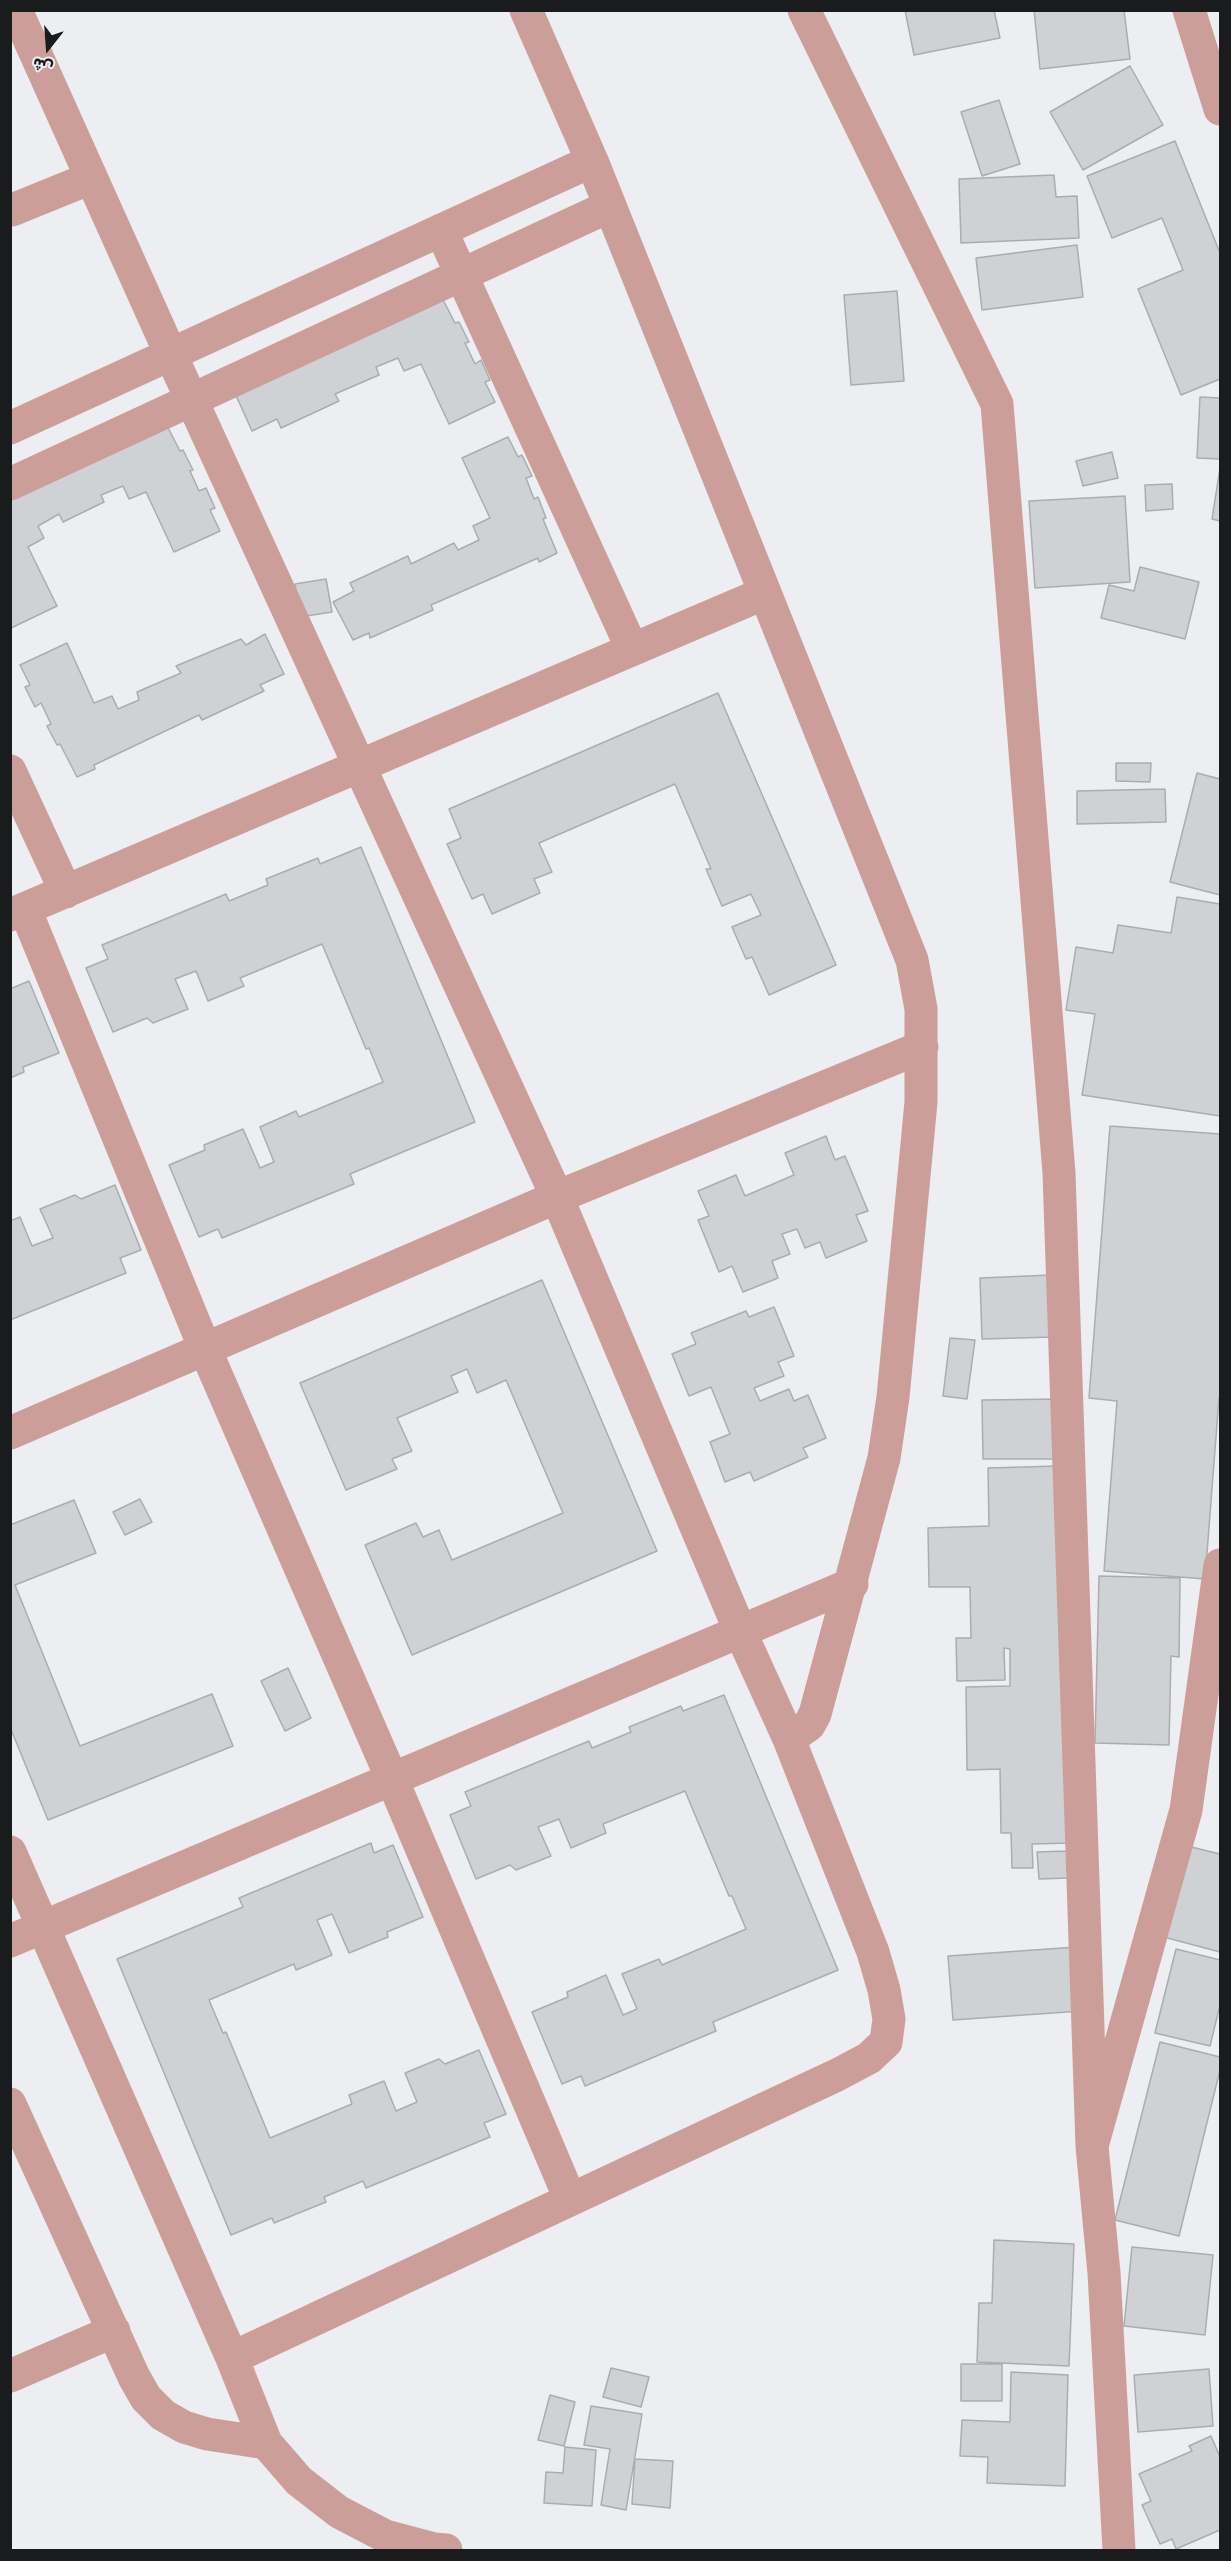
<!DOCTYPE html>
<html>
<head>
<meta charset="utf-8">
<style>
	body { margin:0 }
	#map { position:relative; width:1231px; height:2561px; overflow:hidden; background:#eceef1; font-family:Rubik,Cairo,sans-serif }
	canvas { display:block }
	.frame { position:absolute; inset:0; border:12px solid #1a1b1c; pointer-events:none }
	.north { position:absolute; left:18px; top:18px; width:60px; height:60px; -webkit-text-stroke:4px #eceef1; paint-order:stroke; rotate:197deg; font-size:16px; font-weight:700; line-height:24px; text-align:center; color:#1a1b1c }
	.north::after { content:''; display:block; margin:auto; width:21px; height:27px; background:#1a1b1c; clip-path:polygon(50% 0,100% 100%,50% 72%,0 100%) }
</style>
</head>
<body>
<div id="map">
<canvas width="1231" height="2561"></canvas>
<div class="frame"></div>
<div class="north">ش</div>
</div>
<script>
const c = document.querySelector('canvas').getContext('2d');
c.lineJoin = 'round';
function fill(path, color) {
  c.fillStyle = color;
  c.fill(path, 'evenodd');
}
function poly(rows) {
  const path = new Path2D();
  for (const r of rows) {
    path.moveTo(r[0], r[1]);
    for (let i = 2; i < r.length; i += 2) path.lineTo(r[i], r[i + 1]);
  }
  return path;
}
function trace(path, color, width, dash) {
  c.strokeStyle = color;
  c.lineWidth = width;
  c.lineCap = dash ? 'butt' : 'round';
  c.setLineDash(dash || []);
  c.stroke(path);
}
const building = poly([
	[905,10,994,10,1000,38,914,55,905,10],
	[1034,10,1124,10,1130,59,1040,69,1034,10],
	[1130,66,1163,125,1083,170,1050,112,1130,66],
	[999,100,1020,164,982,176,961,112,999,100],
	[1175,141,1220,253,1220,379,1181,395,1138,289,1183,270,1162,218,1112,238,1087,176,1175,141],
	[1054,175,1056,197,1077,196,1079,238,961,243,959,179,1054,175],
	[1077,245,1083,297,982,310,976,258,1077,245],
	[438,290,455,323,459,322,469,342,465,343,475,364,481,360,490,380,485,382,495,402,449,424,421,364,404,371,398,358,376,367,379,375,335,394,339,401,281,428,277,419,252,431,234,391,438,290],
	[897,291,904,381,851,385,844,295,897,291],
	[1200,397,1220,398,1220,459,1197,458,1200,397],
	[163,418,180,451,183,450,193,470,190,471,199,491,206,488,215,508,210,510,220,531,174,552,146,492,129,499,123,486,101,495,104,502,63,522,59,514,38,526,44,538,28,547,57,606,11,628,10,494,163,418],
	[508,437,518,457,522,455,532,476,526,478,534,499,538,497,546,518,543,519,557,553,539,562,538,558,431,605,433,610,370,638,369,633,353,640,333,602,354,591,350,583,408,556,411,564,454,543,458,550,479,540,473,526,490,518,462,458,508,437],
	[1112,452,1118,478,1083,486,1076,461,1112,452],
	[1220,468,1220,521,1212,519,1220,468],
	[1172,484,1173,509,1146,511,1145,485,1172,484],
	[1125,496,1130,582,1035,588,1029,501,1125,496],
	[1140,567,1199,582,1185,639,1101,618,1109,585,1134,591,1140,567],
	[326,579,332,612,300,617,295,584,326,579],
	[265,634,284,674,260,685,264,691,202,720,199,715,94,765,95,769,77,777,60,744,57,745,47,726,51,724,41,703,35,707,25,687,30,685,20,665,67,643,94,703,112,696,118,709,139,700,137,692,181,673,176,666,241,639,246,645,265,634],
	[718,693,836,965,769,995,752,957,746,959,732,927,761,915,751,894,722,906,706,869,711,869,675,784,539,843,552,872,534,879,540,893,492,914,483,894,472,899,447,844,461,838,449,809,718,693],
	[1116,763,1151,763,1150,782,1116,781,1116,763],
	[1197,773,1220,779,1220,895,1170,882,1197,773],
	[1165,789,1166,822,1077,824,1077,791,1165,789],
	[361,847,475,1122,350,1174,354,1184,222,1238,218,1229,199,1237,169,1165,205,1150,204,1145,243,1129,260,1168,274,1162,260,1127,296,1111,299,1117,383,1082,369,1048,366,1049,322,944,240,978,244,986,208,1001,196,971,175,979,188,1009,153,1023,147,1018,113,1032,86,968,108,959,102,945,226,894,229,901,268,885,266,879,318,858,320,864,361,847],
	[1177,897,1220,904,1220,1116,1082,1095,1095,1014,1066,1010,1076,947,1113,953,1118,925,1171,933,1177,897],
	[29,981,59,1053,23,1067,24,1072,10,1078,10,989,29,981],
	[1110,1126,1220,1134,1220,1399,1219,1398,1205,1579,1104,1571,1117,1401,1089,1398,1110,1126],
	[826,1136,835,1160,845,1156,868,1211,856,1215,867,1241,826,1258,820,1242,805,1248,797,1229,782,1234,790,1254,772,1261,778,1278,743,1292,732,1266,719,1272,698,1220,709,1216,698,1191,736,1175,745,1196,794,1175,785,1153,826,1136],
	[115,1185,141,1250,120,1258,126,1273,10,1320,10,1221,20,1217,32,1246,53,1238,40,1209,75,1195,81,1199,115,1185],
	[1052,1275,1054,1337,982,1339,980,1278,1052,1275],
	[542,1280,657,1551,412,1655,365,1545,416,1523,423,1537,439,1530,452,1560,563,1513,506,1380,477,1393,467,1369,451,1376,458,1392,397,1418,412,1451,392,1459,397,1469,346,1490,300,1383,542,1280],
	[774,1307,794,1356,778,1362,784,1376,754,1388,760,1401,789,1389,794,1401,808,1395,826,1438,803,1448,808,1457,754,1481,750,1472,725,1482,710,1442,730,1434,711,1387,689,1396,672,1354,696,1344,691,1333,746,1311,749,1317,774,1307],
	[950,1338,975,1340,967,1399,943,1396,950,1338],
	[1062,1399,1062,1459,983,1459,982,1400,1062,1399],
	[1059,1466,1070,1843,1032,1844,1033,1868,1012,1868,1011,1833,1001,1833,1000,1769,967,1770,966,1687,1010,1686,1010,1649,1004,1648,1005,1680,957,1681,956,1638,971,1638,970,1587,929,1587,928,1528,989,1526,988,1468,1059,1466],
	[140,1499,152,1522,125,1535,113,1512,140,1499],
	[74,1500,96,1553,15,1585,80,1746,212,1694,233,1746,48,1820,10,1727,10,1525,74,1500],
	[1099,1576,1180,1578,1179,1657,1171,1656,1169,1745,1095,1743,1099,1576],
	[288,1668,311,1718,285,1731,261,1681,288,1668],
	[724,1695,838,1970,713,2022,716,2031,585,2086,581,2076,562,2084,532,2012,568,1997,567,1992,606,1975,623,2015,637,2009,622,1974,659,1959,662,1965,746,1929,732,1896,729,1896,685,1791,603,1824,606,1833,571,1848,559,1819,538,1827,551,1856,516,1870,510,1865,476,1879,450,1815,471,1806,465,1792,589,1741,592,1748,631,1732,629,1727,681,1706,683,1711,724,1695],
	[371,1843,374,1853,393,1845,423,1917,387,1932,388,1937,349,1953,332,1914,317,1920,332,1955,296,1970,294,1964,209,2000,223,2033,226,2032,270,2138,352,2104,349,2095,384,2081,396,2111,417,2102,405,2073,439,2059,445,2064,479,2050,506,2114,484,2123,490,2137,366,2188,363,2181,324,2197,326,2202,274,2223,272,2218,231,2235,117,1959,243,1907,239,1898,371,1843],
	[1183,1845,1220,1854,1220,1952,1160,1936,1183,1845],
	[1067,1851,1069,1878,1039,1879,1037,1852,1067,1851],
	[1077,1947,1081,2011,953,2020,948,1956,1077,1947],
	[1176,1949,1220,1960,1220,2005,1210,2046,1155,2033,1176,1949],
	[1160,2042,1220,2057,1220,2070,1179,2236,1115,2220,1160,2042],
	[994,2240,1074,2244,1069,2366,977,2362,979,2303,992,2303,994,2240],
	[1132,2247,1213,2255,1205,2335,1124,2326,1132,2247],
	[961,2364,1002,2364,1002,2401,961,2401,961,2364],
	[611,2368,649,2377,641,2407,603,2397,611,2368],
	[1209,2369,1213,2426,1138,2432,1134,2375,1209,2369],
	[1011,2372,1068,2375,1065,2486,987,2483,988,2457,960,2456,962,2420,1010,2422,1011,2372],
	[550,2395,575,2402,564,2446,538,2440,550,2395],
	[591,2406,642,2414,626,2510,601,2505,610,2449,584,2445,591,2406],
	[1211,2436,1220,2457,1220,2530,1176,2549,1172,2539,1160,2544,1142,2505,1151,2501,1139,2474,1192,2451,1189,2446,1211,2436],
	[565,2447,596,2450,592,2506,544,2503,546,2472,563,2473,565,2447],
	[635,2459,673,2461,670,2508,632,2504,635,2459]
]);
fill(building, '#cfd2d4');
trace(building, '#aaadaf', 1.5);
trace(poly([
	[16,10,171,355,557,1197,740,1631,789,1739,873,1952,884,1990,889,2019,886,2042,869,2058,837,2075,232,2358],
	[526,10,592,161,912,960,921,1009,921,1102,893,1397,884,1458,815,1714,809,1725,789,1739],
	[804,10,997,404,1059,1173,1092,2146],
	[1189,10,1220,109],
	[12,210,91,178],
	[441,230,632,649],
	[10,428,592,161],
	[10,484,610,206],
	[10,771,66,892],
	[25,909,205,1349,392,1779,570,2199],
	[10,915,765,593],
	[10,1433,557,1197,922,1047],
	[10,1852,232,2358,266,2443,299,2481,339,2512,385,2536,434,2549,446,2550],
	[10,1941,852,1584],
	[10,2104,134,2377,146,2398,163,2415,184,2427,207,2434,266,2443],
	[10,2376,114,2331],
	[1119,2550,1104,2273,1092,2146,1186,1810,1220,1565]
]), '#cc9e99', 33);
</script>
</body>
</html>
